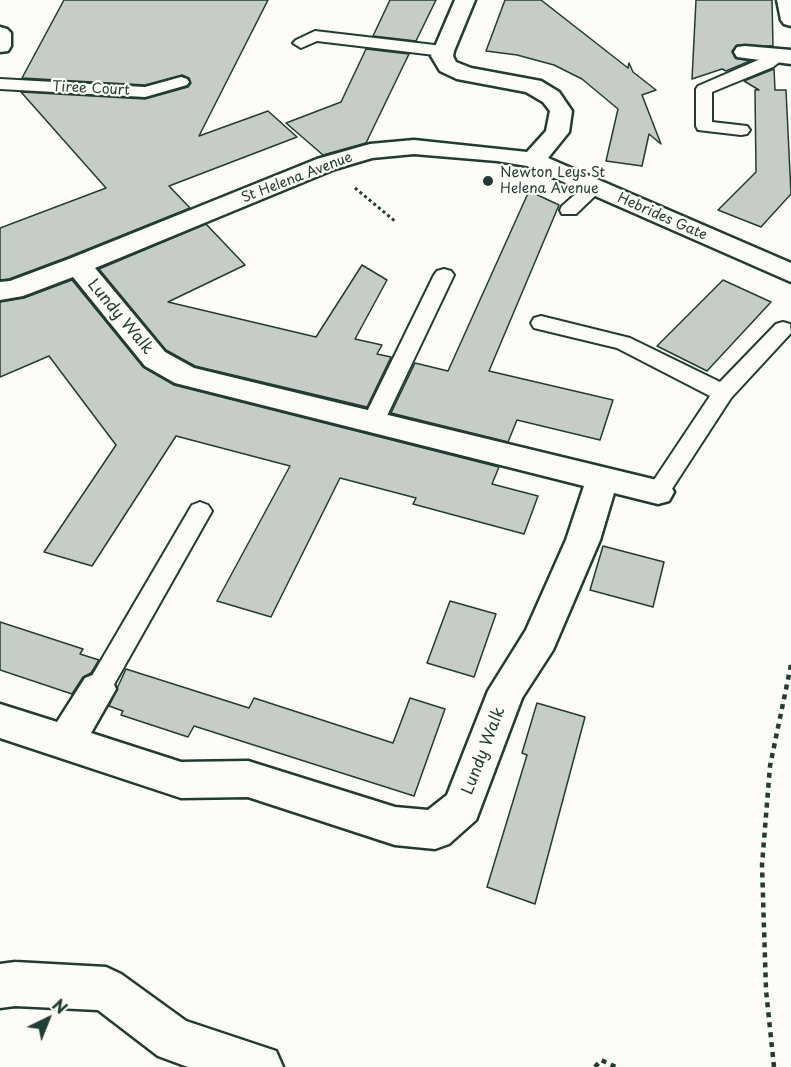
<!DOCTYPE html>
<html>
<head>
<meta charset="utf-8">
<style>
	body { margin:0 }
	#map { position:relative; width:791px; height:1067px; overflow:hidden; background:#fdfcf7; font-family:"Playpen Sans",sans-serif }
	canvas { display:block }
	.north { position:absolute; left:18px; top:989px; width:60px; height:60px; -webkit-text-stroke:4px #fdfcf7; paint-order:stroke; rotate:43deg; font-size:16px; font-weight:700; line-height:24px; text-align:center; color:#1f3d34 }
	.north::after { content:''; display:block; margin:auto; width:21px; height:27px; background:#1f3d34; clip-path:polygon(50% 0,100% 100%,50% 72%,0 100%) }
</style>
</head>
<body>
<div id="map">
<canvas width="791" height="1067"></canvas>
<div class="north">N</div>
</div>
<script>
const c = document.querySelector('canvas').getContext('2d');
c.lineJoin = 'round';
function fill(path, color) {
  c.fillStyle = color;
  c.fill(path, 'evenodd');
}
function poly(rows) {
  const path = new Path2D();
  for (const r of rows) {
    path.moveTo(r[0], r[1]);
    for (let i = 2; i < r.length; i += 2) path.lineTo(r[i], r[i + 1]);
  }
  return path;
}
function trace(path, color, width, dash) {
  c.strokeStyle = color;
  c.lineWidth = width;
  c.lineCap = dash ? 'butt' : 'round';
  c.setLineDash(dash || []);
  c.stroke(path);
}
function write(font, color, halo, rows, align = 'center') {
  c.font = font + ' "Playpen Sans",sans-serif';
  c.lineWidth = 4.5;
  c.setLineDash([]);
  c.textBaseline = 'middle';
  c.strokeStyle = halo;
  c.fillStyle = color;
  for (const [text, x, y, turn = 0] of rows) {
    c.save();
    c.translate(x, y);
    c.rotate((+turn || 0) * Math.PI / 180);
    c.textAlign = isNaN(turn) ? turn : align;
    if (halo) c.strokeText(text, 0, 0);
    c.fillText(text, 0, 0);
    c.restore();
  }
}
const building = poly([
	[64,0,268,0,199,136,268,111,297,137,169,186,190,208,68,257,9,279,0,280,0,228,106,188,21,92,145,99,188,87,191,83,189,78,182,75,145,85,22,78,64,0],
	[390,0,436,0,416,41,373,36,390,0],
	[505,0,541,0,628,68,629,63,633,72,656,90,642,95,661,144,649,134,642,166,606,161,618,109,582,79,554,65,517,55,486,51,505,0],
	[696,0,772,0,773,46,737,45,732,51,735,58,750,61,726,71,722,69,692,79,696,0],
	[366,49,409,54,366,143,323,155,286,123,341,102,366,49],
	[774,69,775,90,786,90,791,194,761,227,718,210,756,172,755,90,759,90,744,81,774,69],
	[529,191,559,205,489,371,613,400,600,440,517,420,508,442,391,413,415,363,448,371,529,191],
	[206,224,245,265,168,302,316,337,362,265,387,280,355,339,382,345,377,354,391,357,367,407,195,366,166,350,99,269,206,224],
	[72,280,143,367,174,385,499,467,492,484,538,496,524,534,413,504,416,498,340,478,271,617,217,601,290,466,176,436,92,566,44,552,116,445,49,356,0,377,0,302,24,298,72,280],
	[723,280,771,302,707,371,657,346,723,280],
	[603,546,664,562,653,607,590,590,603,546],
	[450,601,496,614,474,677,427,663,450,601],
	[0,622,83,649,80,654,99,660,91,673,83,677,72,694,0,670,0,622],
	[126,669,249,708,254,698,393,743,410,698,445,709,414,796,194,726,188,737,121,715,123,711,109,706,126,669],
	[537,703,585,717,535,904,487,887,527,755,522,753,537,703]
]);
fill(building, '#c6cdc7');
trace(building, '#1f3d34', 1.5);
const service = poly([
	[315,31,443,46,451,51,443,56,317,41,301,48,293,43,296,40,315,31],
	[779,51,787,56,773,67,712,92,712,122,747,126,750,130,747,134,741,135,698,130,696,126,696,89,698,86,779,51],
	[181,77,187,79,189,82,187,85,145,97,0,89,0,79,145,87,181,77],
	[594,182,600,183,603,187,600,191,576,214,562,214,560,210,562,206,588,183,594,182],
	[444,269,451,271,454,275,384,422,381,428,373,430,365,428,362,422,434,275,437,271,444,269],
	[541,316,630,338,720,382,776,324,783,322,790,324,791,333,731,398,666,498,658,501,650,498,646,492,710,396,617,348,534,328,531,323,534,318,541,316],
	[200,502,208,505,212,511,107,697,98,701,89,697,85,689,89,681,192,505,200,502]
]);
const minor = poly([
	[455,0,475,0,454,51,453,56,456,62,471,68,541,81,559,92,572,111,569,132,548,158,791,263,791,282,527,166,497,161,414,154,372,158,335,169,95,268,165,352,194,368,669,483,674,492,669,501,658,504,614,493,600,540,553,650,522,698,476,820,449,844,435,849,395,845,248,797,181,798,0,738,0,704,57,722,85,678,98,673,111,678,116,689,91,733,181,762,248,761,395,807,428,810,447,795,488,691,526,630,566,540,584,486,175,383,145,366,73,277,23,296,0,300,0,282,10,281,69,259,317,159,370,144,414,140,527,152,546,131,550,111,543,102,526,92,457,79,440,71,431,56,455,0],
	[777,0,791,0,791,26,784,24,781,20,777,0],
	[0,27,7,29,11,33,11,46,8,51,0,52,0,27],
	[745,46,791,50,791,64,737,57,734,52,737,47,745,46],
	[15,962,106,967,121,974,186,1021,276,1051,283,1067,188,1067,158,1056,98,1010,15,1006,0,1008,0,964,15,962]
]);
trace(service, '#1f3d34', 4);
trace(minor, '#1f3d34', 5);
trace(poly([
	[355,188,396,222]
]), '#1f3d34', 3, [3, 3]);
trace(poly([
	[595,1067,601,1060,616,1067],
	[774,1067,766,990,762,865,770,766,791,665]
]), '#1f3d34', 4.5, [5, 5]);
fill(service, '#fdfcf7');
fill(minor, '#fdfcf7');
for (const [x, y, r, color] of [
	[488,181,6,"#1f3d34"]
]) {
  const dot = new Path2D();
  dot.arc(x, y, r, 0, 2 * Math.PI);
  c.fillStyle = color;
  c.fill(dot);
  trace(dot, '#fdfcf7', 2);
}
write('14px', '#1f3d34', '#fdfcf7', [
	["Tiree Court",91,89,3],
	["St Helena Avenue",297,178,-21],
	["Hebrides Gate",662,217,24]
]);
write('14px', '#1f3d34', '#fdfcf7', [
	["Newton Leys St",500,173],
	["Helena Avenue",500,189]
], 'left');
write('16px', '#1f3d34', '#fdfcf7', [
	["Lundy Walk",120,317,50],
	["Lundy Walk",484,751,-69]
]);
</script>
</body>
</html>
